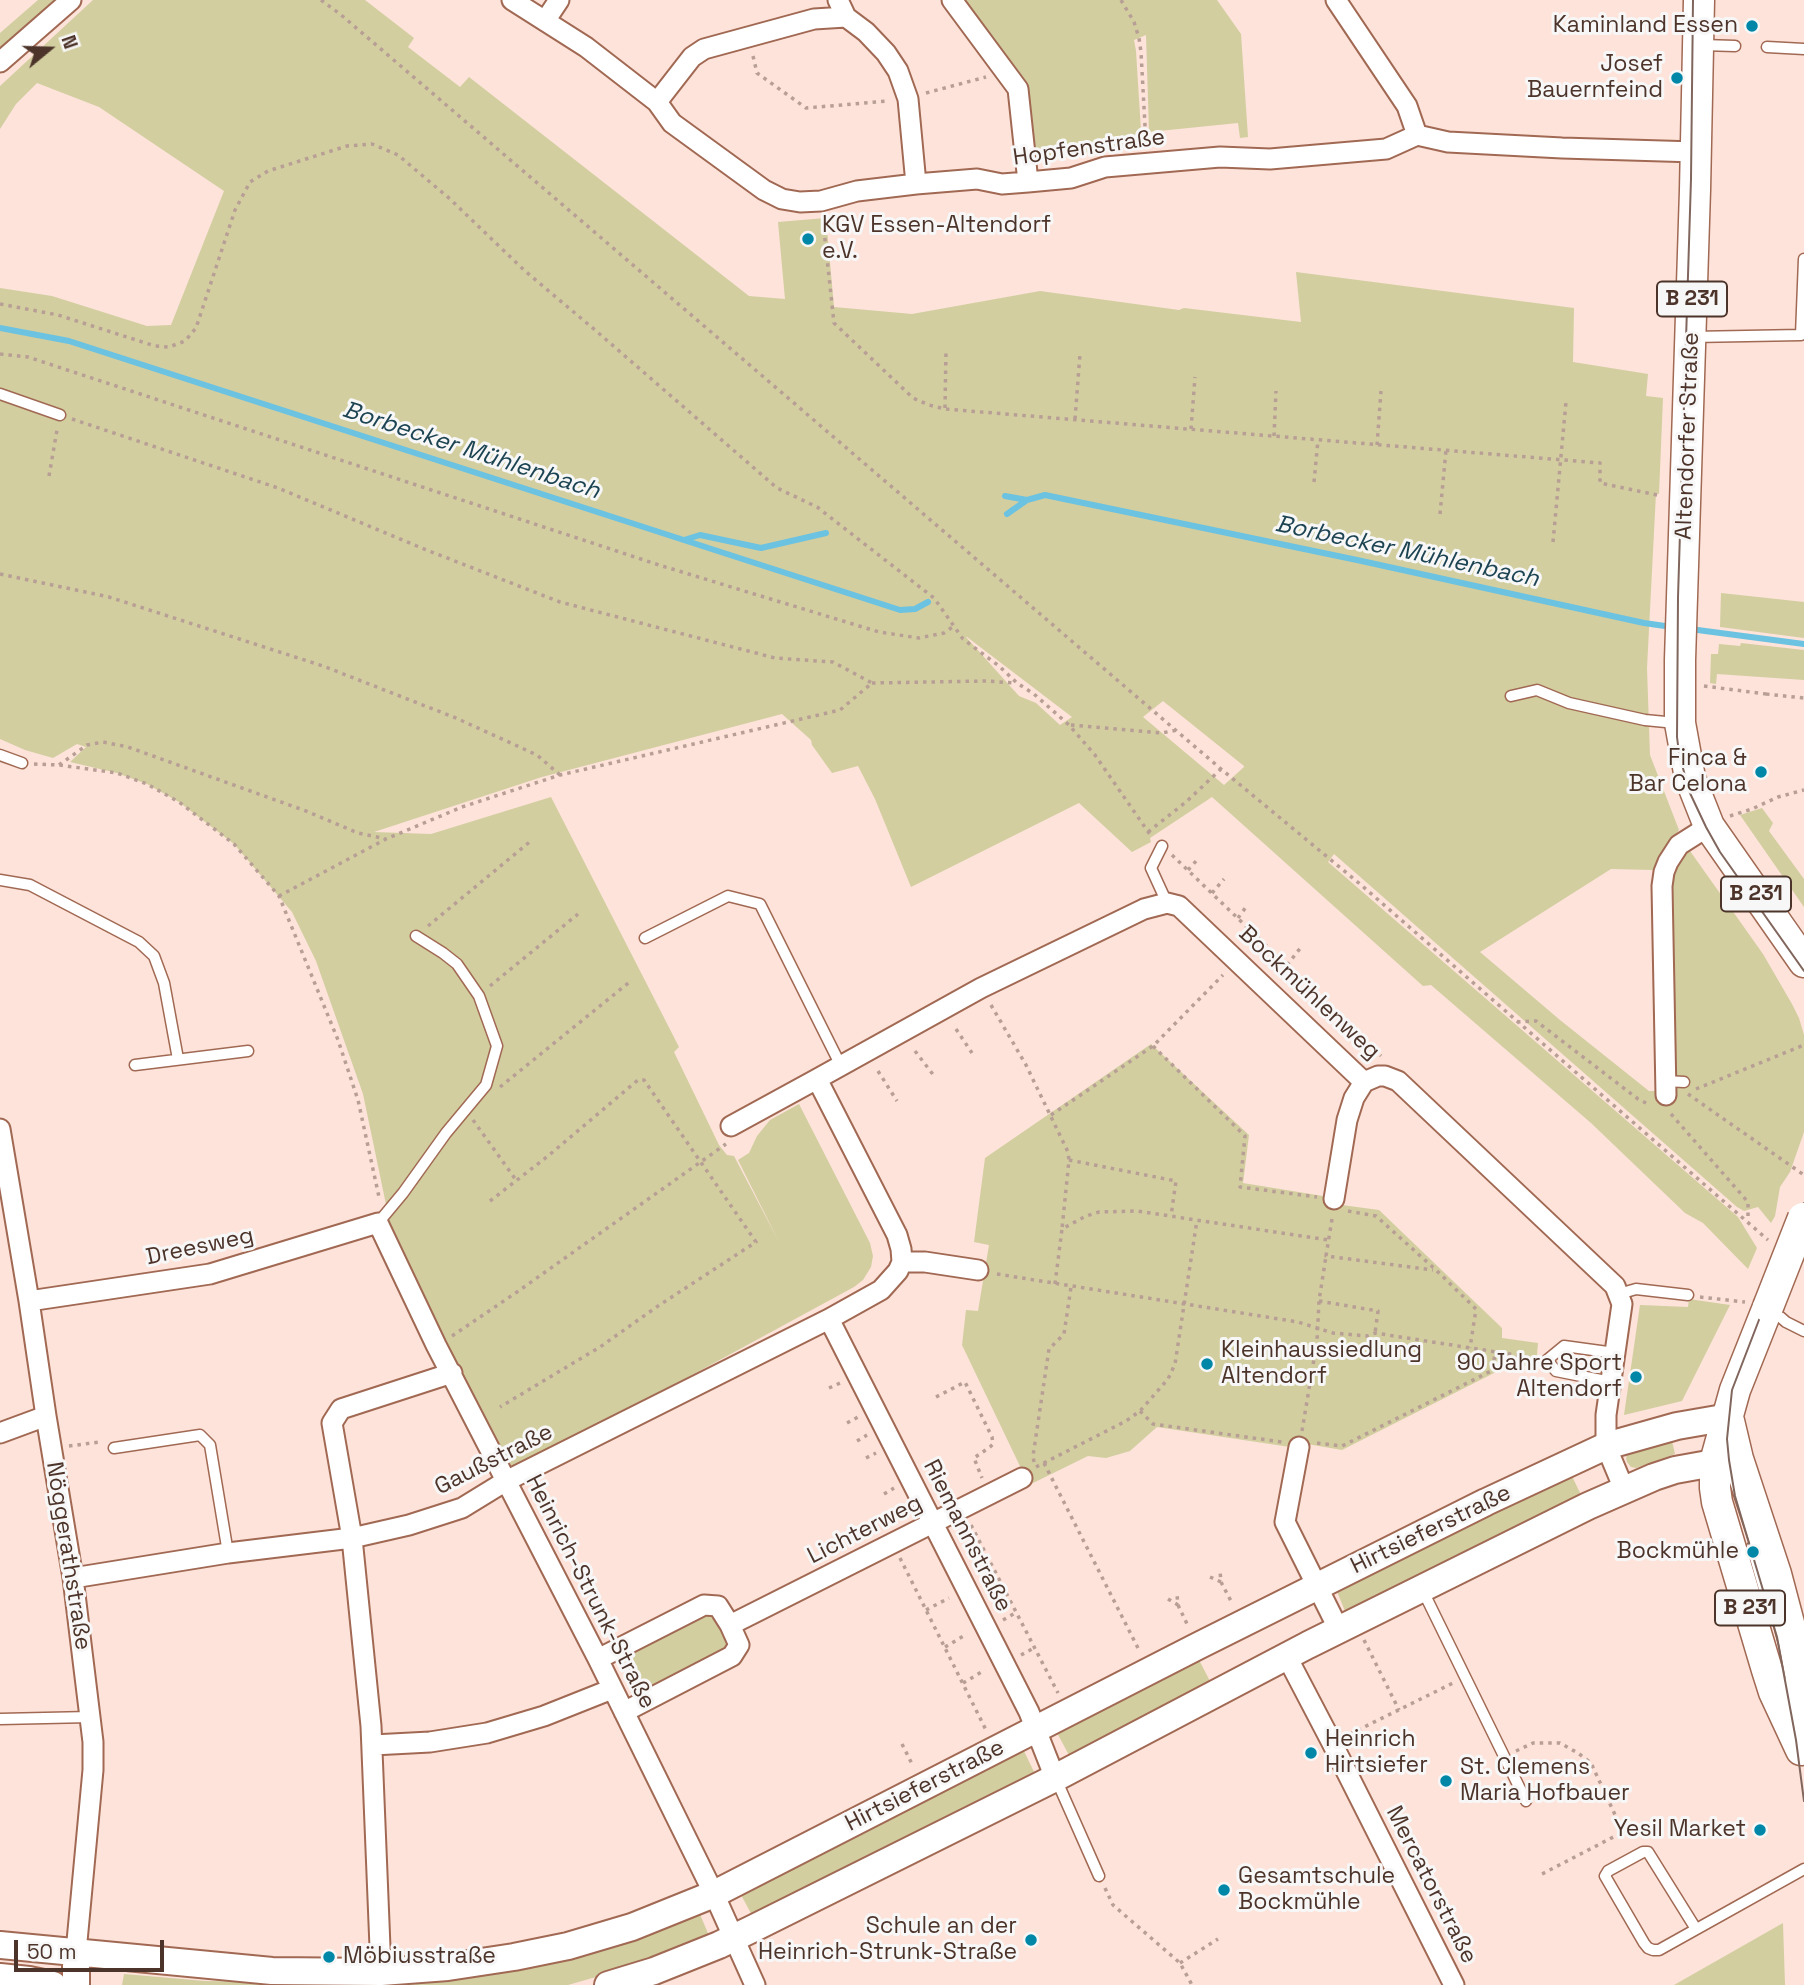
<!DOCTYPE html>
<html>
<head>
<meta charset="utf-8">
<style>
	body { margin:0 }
	#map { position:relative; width:1804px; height:1985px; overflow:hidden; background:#fde3d9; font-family:"Space Grotesk",sans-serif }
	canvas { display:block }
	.north { position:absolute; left:14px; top:14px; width:70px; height:70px; -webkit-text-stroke:5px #f7f7f7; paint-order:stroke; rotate:71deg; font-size:19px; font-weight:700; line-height:28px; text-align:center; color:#4d342a }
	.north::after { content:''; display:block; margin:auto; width:24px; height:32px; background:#4d342a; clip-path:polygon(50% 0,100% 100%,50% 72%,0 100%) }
	.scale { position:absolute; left:14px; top:1940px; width:150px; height:32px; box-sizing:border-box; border:4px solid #4d342a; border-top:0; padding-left:9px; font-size:21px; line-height:24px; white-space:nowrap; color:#4d342a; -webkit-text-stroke:5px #f7f7f7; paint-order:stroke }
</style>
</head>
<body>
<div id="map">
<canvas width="1804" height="1985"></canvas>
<div class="north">N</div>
<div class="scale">50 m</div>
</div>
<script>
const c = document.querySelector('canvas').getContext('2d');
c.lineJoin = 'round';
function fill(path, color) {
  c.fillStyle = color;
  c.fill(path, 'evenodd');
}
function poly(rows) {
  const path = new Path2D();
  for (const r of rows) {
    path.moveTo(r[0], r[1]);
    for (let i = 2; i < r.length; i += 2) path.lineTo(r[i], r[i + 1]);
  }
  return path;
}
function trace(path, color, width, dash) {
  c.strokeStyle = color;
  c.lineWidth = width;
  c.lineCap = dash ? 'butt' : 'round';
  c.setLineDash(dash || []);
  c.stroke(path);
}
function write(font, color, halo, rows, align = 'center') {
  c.font = font + ' "Space Grotesk",sans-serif';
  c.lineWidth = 6;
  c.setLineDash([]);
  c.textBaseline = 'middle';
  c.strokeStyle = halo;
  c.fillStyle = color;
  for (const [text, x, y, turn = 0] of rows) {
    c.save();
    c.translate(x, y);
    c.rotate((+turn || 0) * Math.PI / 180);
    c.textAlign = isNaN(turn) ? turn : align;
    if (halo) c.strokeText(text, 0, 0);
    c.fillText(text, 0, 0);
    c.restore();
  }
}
fill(poly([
	[38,0,58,0,0,50,0,33],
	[93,0,365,0,414,38,408,47,460,87,469,77,749,296,785,299,778,222,826,218,834,307,912,314,1040,291,1179,310,1184,308,1301,322,1296,272,1574,308,1573,362,1648,374,1646,396,1663,398,1659,494,1656,493,1647,668,1650,755,1679,830,1667,845,1653,870,1611,869,1480,952,1560,1020,1649,1091,1676,1091,1670,894,1673,873,1682,857,1690,851,1763,954,1792,1004,1799,1018,1804,1035,1804,1132,1790,1172,1780,1187,1775,1216,1771,1223,1758,1207,1744,1211,1737,1207,1334,854,1328,862,1738,1217,1757,1248,1748,1269,1703,1223,1685,1213,1591,1123,1431,985,1423,986,1212,797,1150,838,1151,842,1132,852,1079,803,911,887,875,799,858,766,832,773,812,745,811,740,782,714,542,777,374,832,431,834,551,797,679,1047,674,1052,719,1145,727,1155,734,1156,779,1242,738,1160,749,1153,757,1136,770,1120,799,1104,870,1243,873,1256,871,1267,863,1280,854,1287,519,1469,512,1469,507,1464,415,1285,393,1238,363,1094,316,961,292,912,234,844,179,802,147,784,117,773,70,762,86,747,77,744,53,758,25,750,0,739,0,288,52,296,147,326,171,325,224,191,99,107,37,83,16,104,0,129,0,86],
	[966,637,967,637,1072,717,1060,725,1036,703,1019,696],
	[1163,701,1244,766,1244,767,1224,785,1143,717],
	[962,0,1217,0,1241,34,1248,137,1240,138,1238,123,1149,132,1146,35,1134,40,1136,51,1142,147,1041,157,1034,154,1025,86],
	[1721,593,1804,602,1804,638,1720,627],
	[1741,643,1804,650,1804,680,1717,674,1716,684,1710,683,1711,654,1718,654,1719,644,1740,646],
	[1762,808,1773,823,1769,831,1804,879,1804,907,1740,815],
	[1151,1044,1249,1135,1243,1183,1329,1197,1342,1205,1379,1210,1502,1328,1502,1338,1538,1343,1536,1367,1498,1362,1496,1372,1342,1450,1307,1444,1290,1447,1157,1427,1130,1451,1106,1458,1088,1456,1029,1485,962,1345,966,1310,978,1311,989,1245,974,1242,985,1158],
	[1689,1299,1730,1305,1682,1401,1624,1415,1640,1305,1688,1307],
	[1672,1441,1675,1454,1636,1468,1631,1467,1627,1462,1626,1458,1629,1448],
	[1569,1470,1582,1497,1347,1616,1336,1589],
	[704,1615,710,1615,714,1618,726,1639,726,1647,722,1653,643,1695,621,1656],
	[1198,1658,1212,1685,1070,1757,1056,1731],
	[1022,1747,1036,1776,754,1919,740,1893],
	[699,1912,710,1938,655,1960,568,1985,122,1985,124,1974,205,1981,338,1983],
	[1783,1923,1785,1985,1674,1985]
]), '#d2cea0');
trace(poly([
	[0,328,69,341,900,610,915,609,928,602],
	[1005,496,1027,500],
	[1007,514,1027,500,1045,495,1357,560,1644,623,1672,627],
	[684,540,700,535,761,548,826,533],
	[1690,629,1804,644]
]), '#6bc2e1', 6);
const lane = poly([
	[1702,45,1735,46],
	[1767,47,1804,49],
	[1692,337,1801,335,1804,259],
	[0,394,60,415],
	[1511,696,1537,690,1569,703,1645,720,1676,723],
	[0,755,22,763],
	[1162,846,1151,868,1167,903],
	[0,880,30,885,139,942,154,956,164,983,178,1059],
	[645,938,728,896,760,904,841,1066],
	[135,1065,248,1051],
	[1665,1081,1684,1082],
	[378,1223,403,1193,446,1133,486,1085,497,1046,479,996,457,964,443,953,416,936],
	[1619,1294,1636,1289,1688,1295],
	[1771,1309,1786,1322,1804,1331],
	[1611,1382,1556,1371,1547,1360,1564,1346,1615,1353],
	[114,1448,200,1435,210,1445,228,1553],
	[1752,1547,1771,1613],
	[1423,1591,1526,1801],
	[0,1719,90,1717],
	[1056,1779,1099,1876],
	[1696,1929,1648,1852,1643,1852,1608,1871,1605,1876,1644,1943,1648,1948,1653,1950,1659,1950,1804,1869]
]);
const street = poly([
	[512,0,586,47,657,102,672,123,764,190,782,199,800,202,821,201,857,191,916,184,977,179,1002,184,1028,182,1071,178,1105,167,1220,157,1270,159,1386,149,1417,135,1448,142,1562,148,1696,152],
	[838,0,846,17,866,32,886,53,898,71,908,99,916,184],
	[952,0,1018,89,1028,182],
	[1336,0,1407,106,1417,135],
	[545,21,559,0],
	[0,62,71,0],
	[657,102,692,57,704,49,814,19,846,17],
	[817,1079,981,988,1144,909,1167,903,1179,906,1364,1082,1378,1076,1385,1076,1398,1081,1615,1286,1622,1304,1606,1415,1606,1446,1624,1489],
	[1666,1095,1662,886,1664,872,1668,862,1679,845,1709,826],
	[0,1129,29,1301,46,1416,73,1578,93,1742,93,1770,76,1952],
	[1334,1199,1347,1120,1354,1098,1364,1082],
	[902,1262,925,1262,978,1270],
	[29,1301,210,1274,378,1223,436,1345,598,1659,714,1894,755,1985],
	[829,1319,1029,1712,1055,1778],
	[0,1433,46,1416],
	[1299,1447,1285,1522,1339,1630],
	[73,1578,228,1553,352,1538,409,1525,462,1508,506,1481,829,1319,881,1290,898,1271,902,1262,901,1249,897,1235,817,1079,731,1126],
	[730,1625,1022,1478],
	[1287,1657,1332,1743,1454,1985],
	[598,1659,704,1605,718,1606,730,1625,739,1645,732,1656,624,1712],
	[373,1745,430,1742,487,1733,544,1716,612,1689],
	[381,1972,371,1726,352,1538,332,1423,341,1409,452,1373]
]);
const secondary = poly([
	[0,1945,272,1971,381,1972,448,1967,514,1957,568,1946,632,1927,714,1894,1198,1646,1486,1502,1606,1446,1677,1426,1729,1417],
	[0,1977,29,1980,53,1985],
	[76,1985,76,1952],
	[608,1985,654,1971,719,1945,752,1929,1055,1778,1308,1645,1588,1506,1654,1477,1675,1470,1736,1459]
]);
const primary = poly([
	[1699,0,1695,190,1680,660,1680,723,1690,778,1709,826,1804,962],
	[1768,1307,1735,1390,1715,1462,1715,1488,1717,1502,1767,1670,1774,1692,1801,1750],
	[1729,1421,1738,1459,1776,1574,1794,1642,1802,1684,1801,1742]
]);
trace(lane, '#a16953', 13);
trace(street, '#a16953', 23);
trace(secondary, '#a16953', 30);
trace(primary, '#a16953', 33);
trace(poly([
	[321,0,340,14,1221,769,1360,884,1768,1240],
	[1121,0,1134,22,1139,38,1141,52,1146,144],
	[753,56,757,73,806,108,888,101],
	[926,93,986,77],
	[823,221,834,323,913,398,929,405,945,409,1600,463,1600,483,1662,496],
	[0,304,58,315,155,346,169,347,185,341,196,328,235,210,250,182,268,171,347,146,372,144,398,155,450,199,525,271,595,330,777,488,817,507,934,598,963,639,999,666,1017,683,1034,694,1069,725,1095,755,1151,836],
	[0,354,28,357,659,565,879,632,919,638,944,633,954,626],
	[945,408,946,351],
	[72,419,278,488,424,549,560,602,775,658,833,662,872,683,840,710,560,775,462,807,386,839,279,896],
	[1075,419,1080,354],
	[1191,429,1195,377],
	[1274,436,1276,391],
	[1377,445,1381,391],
	[49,476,57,430],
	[1314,482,1318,440],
	[1440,514,1446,450],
	[1553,542,1566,402],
	[0,574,109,597,323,666,456,718,537,755,560,775],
	[872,683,987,681,1015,683],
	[1704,686,1766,694,1765,699],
	[1766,694,1804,698],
	[1071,725,1162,733,1177,730],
	[34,764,59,765,117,773,147,784,179,802,234,844,279,896,338,1040,358,1100,379,1197],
	[59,765,87,745,103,742,128,747,306,811,358,833,386,839],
	[1730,816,1752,809,1778,797,1804,790],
	[1148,832,1186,802,1221,769],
	[1172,855,1381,1056],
	[1188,870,1197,860],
	[1212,893,1224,879],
	[1238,918,1246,907],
	[428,926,532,840],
	[1287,965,1302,946],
	[490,986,578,914],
	[991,1005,1026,1065,1068,1152,1069,1160,1062,1229],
	[1517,1022,1536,1021,1638,1099,1648,1104],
	[956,1029,972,1053],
	[1153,1046,1245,1136,1240,1187,1317,1197],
	[915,1051,935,1077],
	[878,1071,897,1101],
	[500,1087,632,980],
	[1696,1089,1804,1045],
	[1688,1094,1804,1175],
	[1671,1114,1748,1202,1748,1221],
	[1051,1115,1153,1046,1223,975],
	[473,1120,516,1180],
	[1069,1160,1176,1181,1171,1216],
	[490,1201,548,1156,638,1080,644,1080,756,1242,658,1306,600,1347,500,1407],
	[1348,1211,1376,1216,1436,1270,1476,1309,1470,1348],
	[1332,1219,1326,1256,1433,1270],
	[997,1274,1298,1322,1333,1333,1367,1336,1375,1333,1535,1358],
	[1055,1284,1062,1229,1086,1216,1099,1212,1137,1211,1328,1240],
	[1700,1297,1745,1302],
	[1319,1301,1378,1311,1375,1333],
	[452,1336,517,1292,726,1144],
	[829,1388,840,1383],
	[936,1397,965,1382,992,1437,993,1444,990,1447,974,1458,982,1478],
	[1140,1411,1153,1424,1282,1442],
	[847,1423,858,1417],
	[1302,1431,1317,1341,1319,1301,1326,1256],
	[857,1441,867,1435],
	[1317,1443,1342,1446,1493,1370,1495,1352],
	[69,1446,100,1442,102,1443],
	[866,1458,876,1453],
	[1034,1462,1033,1456,1049,1349,1064,1334,1071,1287],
	[1044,1463,1140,1652],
	[1036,1467,1126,1421,1140,1411,1168,1379,1175,1364,1197,1220],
	[884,1494,894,1488],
	[971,1525,1058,1693],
	[900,1558,986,1730],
	[1210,1577,1221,1582,1220,1571],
	[1221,1582,1232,1603],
	[985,1586,999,1579],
	[1168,1599,1178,1605,1177,1595],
	[1178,1605,1188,1626],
	[926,1610,949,1598],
	[1003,1620,1017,1612],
	[1364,1640,1399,1710],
	[945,1647,967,1634],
	[1021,1655,1034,1648],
	[963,1683,985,1670],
	[1350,1734,1453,1683],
	[902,1744,913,1766],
	[1516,1751,1533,1743,1560,1743,1578,1753,1591,1763,1623,1832,1542,1874],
	[1105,1888,1113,1905,1180,1963,1192,1985],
	[1180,1963,1218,1939]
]), '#b89f95', 3.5, [3.5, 5]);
trace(lane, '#fff', 10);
trace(street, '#fff', 19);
trace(secondary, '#fff', 26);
trace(primary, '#fff', 30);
trace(poly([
	[1693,0,1691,179,1678,597,1677,737,1679,753,1689,791,1706,827,1720,852,1804,971],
	[1804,1203,1732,1390,1727,1439,1729,1460,1735,1496,1777,1637,1796,1740,1804,1801]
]), '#80665c', 2);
const primaryBridge = poly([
	[1768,1307,1803,1218]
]);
trace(primaryBridge, '#a16953', 33, []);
trace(primaryBridge, '#fff', 30);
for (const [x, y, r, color] of [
	[1752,26,7,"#0087a8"],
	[1677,78,7,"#0087a8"],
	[808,239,7,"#0087a8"],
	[1761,772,7,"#0087a8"],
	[1207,1364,7,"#0087a8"],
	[1636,1377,7,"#0087a8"],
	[1753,1552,7,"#0087a8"],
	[1311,1753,7,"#0087a8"],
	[1446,1781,7,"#0087a8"],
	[1760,1830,7,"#0087a8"],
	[1224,1890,7,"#0087a8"],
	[1031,1940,7,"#0087a8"],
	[329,1957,7,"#0087a8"]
]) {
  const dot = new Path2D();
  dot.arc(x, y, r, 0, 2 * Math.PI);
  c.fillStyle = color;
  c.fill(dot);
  trace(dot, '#f7f7f7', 2.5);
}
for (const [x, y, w] of [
	[1692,299,70],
	[1756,894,70],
	[1750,1608,70]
]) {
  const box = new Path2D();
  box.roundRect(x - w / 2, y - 17.5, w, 35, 5);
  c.fillStyle = '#f7f7f7';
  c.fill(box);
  trace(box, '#4d342a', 2);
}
write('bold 21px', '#4d342a', null, [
	["B 231",1692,299],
	["B 231",1756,894],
	["B 231",1750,1608]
]);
write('23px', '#4d342a', '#f7f7f7', [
	["Kaminland Essen",1738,26],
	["Josef",1663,65],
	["Bauernfeind",1663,91],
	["KGV Essen-Altendorf",822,226,"left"],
	["e.V.",822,252,"left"],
	["Finca &",1747,759],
	["Bar Celona",1747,785],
	["Kleinhaussiedlung",1221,1351,"left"],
	["Altendorf",1221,1377,"left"],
	["90 Jahre Sport",1622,1364],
	["Altendorf",1622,1390],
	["Bockmühle",1739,1552],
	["Heinrich",1325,1740,"left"],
	["Hirtsiefer",1325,1766,"left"],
	["St. Clemens",1460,1768,"left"],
	["Maria Hofbauer",1460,1794,"left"],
	["Yesil Market",1746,1830],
	["Gesamtschule",1238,1877,"left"],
	["Bockmühle",1238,1903,"left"],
	["Schule an der",1017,1927],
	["Heinrich-Strunk-Straße",1017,1953],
	["Möbiusstraße",343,1957,"left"]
], 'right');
write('23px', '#4d342a', '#f7f7f7', [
	["Hopfenstraße",1089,148,-8],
	["Altendorfer Straße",1688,436,-88],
	["Bockmühlenweg",1309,993,43],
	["Dreesweg",200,1247,-12],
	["Gaußstraße",494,1460,-27],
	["Lichterweg",865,1530,-27],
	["Hirtsieferstraße",1431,1530,-26],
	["Riemannstraße",967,1536,63],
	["Nöggerathstraße",68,1556,81],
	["Heinrich-Strunk-Straße",590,1592,63],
	["Hirtsieferstraße",925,1786,-27],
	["Mercatorstraße",1431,1885,63]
]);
write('italic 24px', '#1d4452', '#f7f7f7', [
	["Borbecker Mühlenbach",471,451,18],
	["Borbecker Mühlenbach",1407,552,12]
]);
</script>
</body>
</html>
